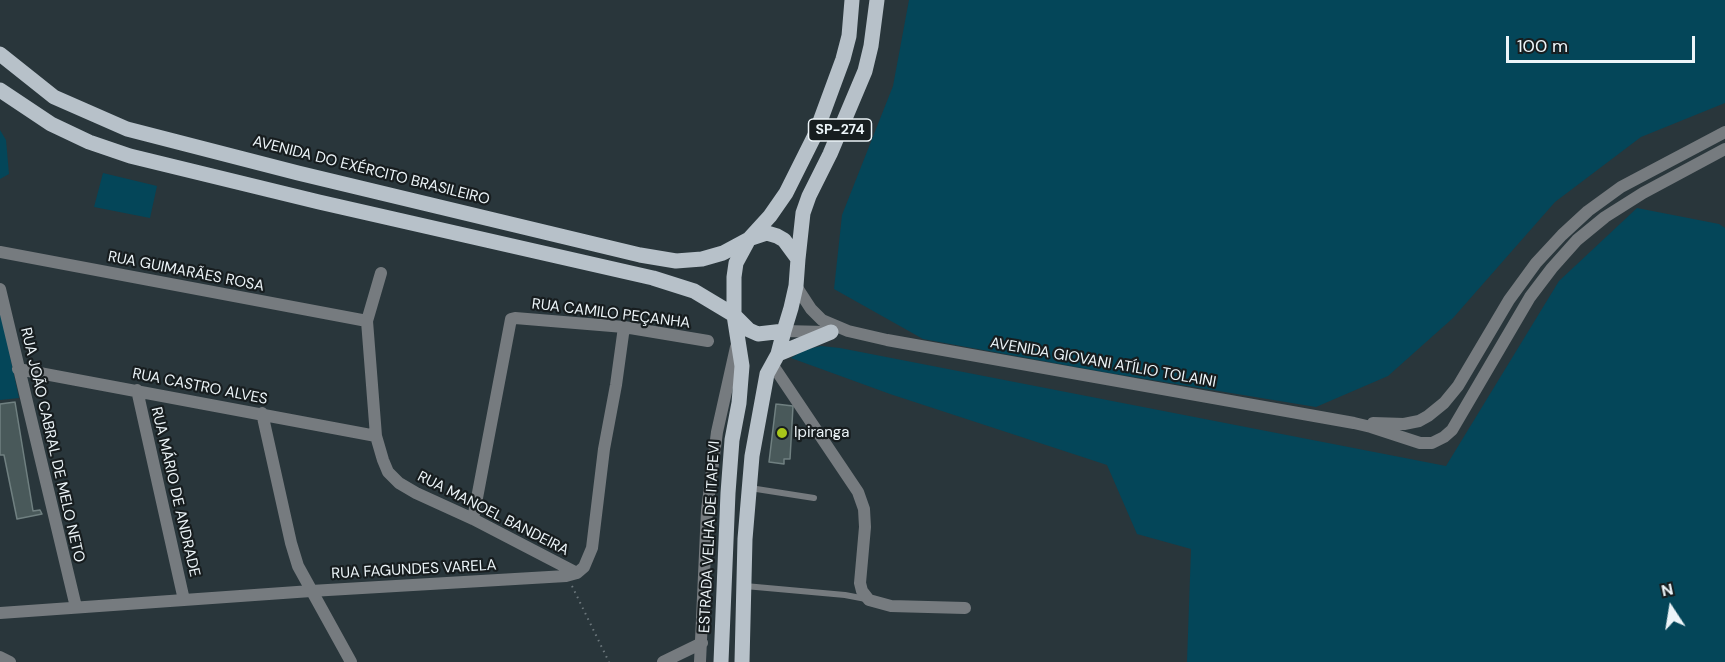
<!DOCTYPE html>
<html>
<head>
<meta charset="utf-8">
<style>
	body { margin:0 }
	#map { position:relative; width:1725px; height:662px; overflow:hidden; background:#29363b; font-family:"DM Sans",sans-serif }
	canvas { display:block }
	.north { position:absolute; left:1641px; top:578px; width:60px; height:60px; -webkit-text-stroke:4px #171d1f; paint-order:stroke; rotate:348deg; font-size:16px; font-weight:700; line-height:24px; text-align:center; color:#edf5f9 }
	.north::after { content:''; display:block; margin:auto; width:21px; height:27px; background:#edf5f9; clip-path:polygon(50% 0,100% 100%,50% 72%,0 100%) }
	.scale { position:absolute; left:1506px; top:36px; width:189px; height:27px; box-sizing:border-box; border:3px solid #edf5f9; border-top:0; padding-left:8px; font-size:18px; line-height:21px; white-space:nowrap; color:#edf5f9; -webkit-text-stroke:4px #171d1f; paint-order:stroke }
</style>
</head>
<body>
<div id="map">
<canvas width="1725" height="662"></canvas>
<div class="north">N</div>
<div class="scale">100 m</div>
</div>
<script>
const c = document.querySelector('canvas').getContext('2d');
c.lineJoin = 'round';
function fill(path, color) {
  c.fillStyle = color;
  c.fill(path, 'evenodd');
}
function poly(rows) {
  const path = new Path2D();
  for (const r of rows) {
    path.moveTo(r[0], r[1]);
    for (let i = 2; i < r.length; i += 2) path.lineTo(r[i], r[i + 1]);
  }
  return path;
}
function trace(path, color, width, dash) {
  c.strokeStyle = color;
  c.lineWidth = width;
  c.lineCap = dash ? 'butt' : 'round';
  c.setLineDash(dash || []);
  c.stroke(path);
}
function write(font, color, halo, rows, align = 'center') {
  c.font = font + ' "DM Sans",sans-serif';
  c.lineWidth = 4.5;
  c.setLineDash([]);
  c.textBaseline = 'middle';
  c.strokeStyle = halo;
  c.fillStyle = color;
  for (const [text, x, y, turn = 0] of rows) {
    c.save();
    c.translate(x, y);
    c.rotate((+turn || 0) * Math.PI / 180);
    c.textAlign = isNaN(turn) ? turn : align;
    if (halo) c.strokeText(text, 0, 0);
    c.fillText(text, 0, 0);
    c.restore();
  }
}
fill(poly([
	[909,0,1725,0,1725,103,1641,137,1555,202,1453,318,1388,376,1316,407,1103,372,923,339,834,289,842,215,893,86],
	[0,130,6,140,9,174,0,179],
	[103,173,157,186,150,218,94,207],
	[1637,208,1719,224,1725,228,1725,662,1187,662,1191,549,1137,534,1107,465,890,394,791,358,804,350,821,346,840,348,1446,466,1559,281],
	[0,309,19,398,0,400]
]), '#044659');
const building = poly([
	[15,402,33,511,40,510,42,514,17,519,4,455,0,455,0,404,15,402],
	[776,404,793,406,790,459,784,459,784,464,769,462,776,404]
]);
fill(building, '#49595a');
trace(building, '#708081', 1.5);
trace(poly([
	[572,586,609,662]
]), '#6c777c', 2, [1.5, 4.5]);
trace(poly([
	[750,488,814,498],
	[745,586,845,595,866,599]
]), '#767b7f', 6);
trace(poly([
	[0,252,367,321],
	[381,273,367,321,376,436,383,460,388,472,399,483,416,493,473,519,577,573],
	[0,289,76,607],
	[772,364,858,492,864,509,865,527,860,583,862,591,869,600,891,606,965,608],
	[18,369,376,436],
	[137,390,184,600],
	[262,413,291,543,298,566,351,662],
	[473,519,511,319,515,318,624,327,708,341],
	[0,613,311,591,566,576,577,573,584,567,592,548,604,449,616,385,624,327],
	[0,657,10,662],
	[663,662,702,643],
	[700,662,707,510,717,432,736,347]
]), '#767b7f', 12);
trace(poly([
	[796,286,811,309,822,320,848,331,887,340,1354,423,1371,427,1420,443,1432,443,1444,437,1452,430,1530,297,1552,268,1577,240,1605,217,1643,193,1725,149],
	[784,331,825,332],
	[1373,423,1404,424,1419,421,1428,416,1444,403,1458,386,1509,300,1536,263,1562,235,1588,211,1621,187,1725,132]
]), '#767b7f', 12);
trace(poly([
	[0,54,54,97,127,129,298,173,640,255,676,261,702,259,723,253,749,239,770,216,786,193,815,135,843,59,849,36,852,0],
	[0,90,51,124,89,142,130,156,319,202,653,278,694,291,734,315,749,330,758,334,784,331,791,308,796,286,798,259,784,240,777,236,767,233,749,239,736,263,734,277,734,315,742,366,739,403,732,440,728,493,721,662],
	[798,259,803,213,809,196,830,154,865,71,871,46,877,0],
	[778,354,831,332],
	[742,662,745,539,752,456,767,374,778,354,784,331]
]), '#b7c1c9', 15);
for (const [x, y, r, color] of [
	[782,433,6,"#a9c71a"]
]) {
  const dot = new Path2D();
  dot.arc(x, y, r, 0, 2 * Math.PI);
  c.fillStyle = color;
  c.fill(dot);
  trace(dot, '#171d1f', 2);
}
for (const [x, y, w] of [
	[840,130,63]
]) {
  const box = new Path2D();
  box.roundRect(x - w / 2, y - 11, w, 22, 4.5);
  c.fillStyle = '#171d1f';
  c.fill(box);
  trace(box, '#edf5f9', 1.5);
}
write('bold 14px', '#edf5f9', null, [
	["SP-274",840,130]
]);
write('15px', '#edf5f9', '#171d1f', [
	["AVENIDA DO EXÉRCITO BRASILEIRO",371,171,14],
	["RUA GUIMARÃES ROSA",186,272,11],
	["RUA CAMILO PEÇANHA",611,314,7],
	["AVENIDA GIOVANI ATÍLIO TOLAINI",1103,363,10],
	["RUA CASTRO ALVES",200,387,11],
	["RUA JOÃO CABRAL DE MELO NETO",52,445,77],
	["RUA MÁRIO DE ANDRADE",175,492,77],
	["RUA MANOEL BANDEIRA",493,514,27],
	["ESTRADA VELHA DE ITAPEVI",710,537,-87],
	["RUA FAGUNDES VARELA",414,570,-3]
]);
write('15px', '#edf5f9', '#171d1f', [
	["Ipiranga",794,433]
], 'left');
</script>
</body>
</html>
